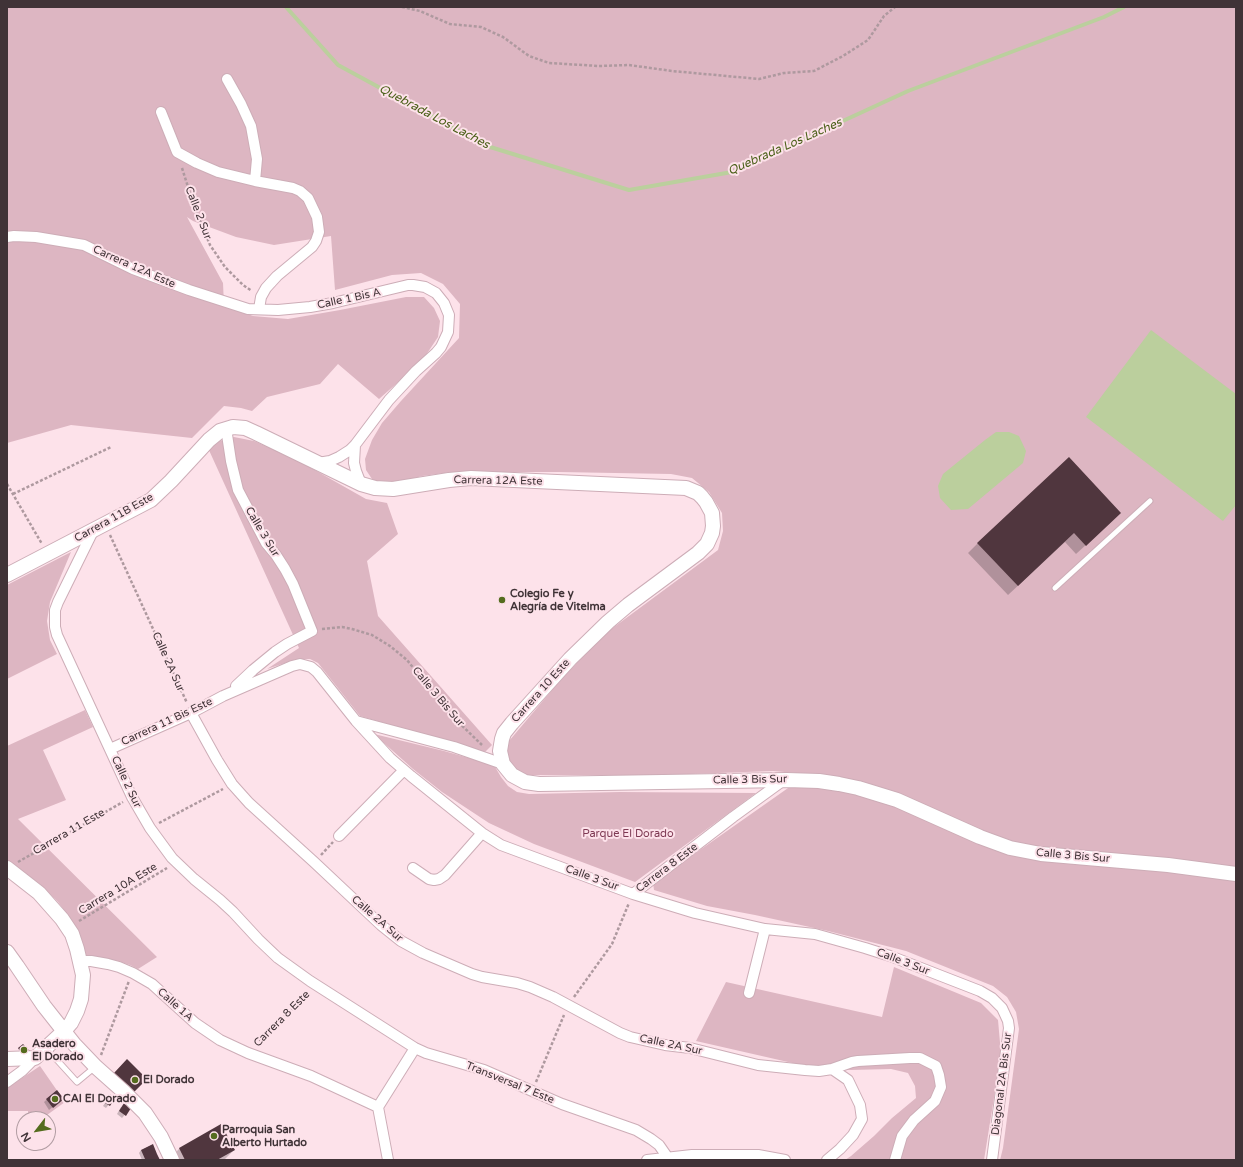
<!DOCTYPE html>
<html>
<head>
<meta charset="utf-8">
<style>
	body { margin:0 }
	#map { position:relative; width:1243px; height:1167px; overflow:hidden; background:#fde2ea; font-family:"Varela Round",sans-serif }
	canvas { display:block }
	.frame { position:absolute; inset:0; border:8px solid #403337; pointer-events:none }
	.north { position:absolute; left:16px; top:1111px; width:40px; height:40px; box-sizing:border-box; background:#fde2ea; border:1px solid #b19ca2; border-radius:50%; rotate:239deg; font-size:11px; font-weight:700; line-height:16px; text-align:center; color:#403337 }
	.north::after { content:''; display:block; margin:auto; width:14px; height:18px; background:#546c1e; clip-path:polygon(50% 0,100% 100%,50% 72%,0 100%) }
</style>
</head>
<body>
<div id="map">
<canvas width="1243" height="1167"></canvas>
<div class="frame"></div>
<div class="north">N</div>
</div>
<script>
const c = document.querySelector('canvas').getContext('2d');
c.lineJoin = 'round';
function fill(path, color) {
  c.fillStyle = color;
  c.fill(path, 'evenodd');
}
function poly(rows) {
  const path = new Path2D();
  for (const r of rows) {
    path.moveTo(r[0], r[1]);
    for (let i = 2; i < r.length; i += 2) path.lineTo(r[i], r[i + 1]);
  }
  return path;
}
function trace(path, color, width, dash) {
  c.strokeStyle = color;
  c.lineWidth = width;
  c.lineCap = dash ? 'butt' : 'round';
  c.setLineDash(dash || []);
  c.stroke(path);
}
function write(font, color, halo, rows, align = 'center') {
  c.font = font + ' "Varela Round",sans-serif';
  c.lineWidth = 4;
  c.setLineDash([]);
  c.textBaseline = 'middle';
  c.strokeStyle = halo;
  c.fillStyle = color;
  for (const [text, x, y, turn = 0] of rows) {
    c.save();
    c.translate(x, y);
    c.rotate((+turn || 0) * Math.PI / 180);
    c.textAlign = isNaN(turn) ? turn : align;
    if (halo) c.strokeText(text, 0, 0);
    c.fillText(text, 0, 0);
    c.restore();
  }
}
fill(poly([
	[7,7,1236,7,1236,1160,1000,1160,1003,1148,1019,1029,1016,1012,1007,997,993,986,906,951,828,931,755,915,707,906,654,890,653,883,808,774,773,771,663,775,527,775,516,770,508,759,507,749,509,741,563,677,610,630,718,550,723,531,722,513,709,492,692,478,671,474,559,472,452,472,422,476,392,484,379,483,372,479,366,470,365,459,372,440,382,423,401,401,459,338,460,304,443,284,421,273,392,275,335,290,331,236,274,245,236,237,193,221,187,217,223,283,224,305,253,316,288,319,340,310,406,297,424,297,434,308,440,321,438,337,422,361,379,399,338,364,320,384,267,397,252,411,241,408,224,406,192,438,71,425,7,443],
	[234,437,254,441,297,460,366,499,387,503,398,534,367,561,378,616,492,745,485,752,360,716,318,663,310,659,297,659,267,669,299,648,208,448,219,441],
	[71,552,50,602,47,621,50,640,57,654,7,679,7,585],
	[85,710,93,727,43,750,66,800,18,819,157,957,138,969,130,965,118,961,86,956,83,944,70,918,58,902,41,885,7,860,7,746],
	[374,734,444,751,494,765,501,777,508,786,517,792,529,794,620,792,756,793,635,882,534,844,489,823,442,792,413,769],
	[894,967,981,1003,998,1020,1001,1054,984,1160,845,1160,851,1156,874,1136,892,1118,916,1098,915,1086,908,1073,891,1069,851,1070,810,1067,696,1041,726,982,882,1017],
	[40,1066,65,1102,47,1115,46,1119,28,1119,28,1111,7,1111,7,1088]
]), '#ddb6c2');
fill(poly([
	[1151,330,1236,394,1236,505,1223,521,1086,417],
	[996,432,1009,432,1019,436,1026,451,1023,463,968,509,951,510,940,498,938,486,943,474,985,440]
]), '#bbcf9d');
fill(poly([
	[1111,522,1076,554,1065,542,1008,595,968,553,978,543],
	[56,1091,60,1101,49,1110,44,1102],
	[110,1095,114,1098,106,1108,103,1106],
	[121,1107,130,1109,122,1118,117,1114],
	[221,1126,234,1150,225,1159,171,1160,170,1158,179,1149],
	[152,1145,159,1160,142,1160,139,1153,141,1150]
]), '#0003');
trace(poly([
	[286,7,338,65,487,146,629,190,732,172,908,91,1104,17,1124,7]
]), '#bbcf9d', 4);
fill(poly([
	[1069,457,1121,513,1086,546,1074,533,1018,586,977,543],
	[23,1044,31,1052,22,1055,18,1048],
	[127,1059,147,1079,134,1092,114,1073],
	[57,1090,64,1099,53,1108,46,1099],
	[110,1094,115,1098,110,1106,105,1103],
	[124,1103,131,1108,126,1116,119,1111],
	[221,1124,235,1150,217,1160,185,1160,179,1148],
	[153,1144,157,1154,160,1160,145,1159,141,1150]
]), '#50363e');
const lane = poly([
	[1055,588,1150,501],
	[47,1049,77,1082,95,1067]
]);
const street = poly([
	[227,79,241,104,251,126,257,159,255,181],
	[161,112,177,152,197,163,218,172,255,181,293,188,300,191,308,198,317,217,319,232,316,241,312,247,277,276,266,288,261,297,259,309],
	[7,237,14,236,36,237,84,245,133,269,189,290,248,309,278,310,310,307,333,303,408,285,413,285,425,287,436,293,444,303,449,315,448,332,441,347,436,353,416,371,389,400,355,445,350,450,339,457,330,461,318,463],
	[226,428,231,461,238,490,266,543,276,555,285,569,293,584,312,631,287,644,275,652,253,670,236,686],
	[355,445,354,463,356,471,361,484],
	[93,531,58,602,55,610,55,627,57,635,132,797,150,828,172,858,194,879,220,900,233,912,258,939,278,958,310,981,415,1048,426,1053,484,1070,562,1104,636,1130,651,1139,659,1145,668,1158],
	[191,713,217,760,232,784,249,803,314,862,381,925,401,941,423,953,472,974,482,977,517,983,530,987,553,997,620,1033,630,1037,665,1045,690,1048,758,1065,805,1070,819,1071,832,1069,852,1062,858,1061,910,1058,920,1058,936,1066,939,1075,941,1087,935,1101,914,1120,902,1136,895,1160],
	[356,721,454,747,503,764],
	[110,749,191,713,223,696,292,666,300,664,311,667,317,672,356,721,390,758,411,776,482,833,501,845,633,894,695,913,765,929,815,934,865,948,890,956,980,991,992,998,1002,1008,1008,1021,1009,1028,992,1160],
	[339,836,404,770],
	[413,868,429,879,434,880,439,879,445,875,482,833],
	[633,894,733,817,784,780],
	[81,961,91,961,108,964,119,967,133,973,152,984,195,1023,220,1040,248,1053,311,1076,378,1107],
	[749,993,765,929],
	[7,1082,22,1071,35,1058],
	[378,1107,415,1048],
	[378,1107,388,1160],
	[647,1160,692,1155,758,1155,785,1160],
	[827,1160,840,1149,853,1135,862,1119,860,1105,848,1080,832,1069]
]);
const secondary = poly([
	[7,575,151,500,171,481,209,440,220,431,233,427,245,428,256,433,361,484,375,488,393,489,449,480,471,478,686,488,698,493,702,497,706,502,712,513,713,526,712,533,707,544,698,553,628,605,608,622,570,659,512,723,504,733,502,739,500,751,503,764,512,775,525,782,539,784,787,780,819,781,839,784,858,788,897,800,980,837,1010,848,1041,854,1168,865,1236,874],
	[7,868,39,893,62,919,72,934,77,949,83,975,81,999,77,1011,71,1023,64,1031,35,1058,7,1059],
	[7,952,17,966,44,1006,74,1044,96,1067,123,1091,145,1113,161,1137,172,1160]
]);
trace(lane, '#cdadb7', 7);
trace(street, '#cdadb7', 12);
trace(secondary, '#cdadb7', 16);
trace(poly([
	[402,7,420,11,450,24,481,27,503,37,529,56,549,63,599,66,629,65,672,71,759,79,784,73,814,71,843,56,868,40,884,16,895,7],
	[182,168,195,209,210,245,225,267,243,285,252,291],
	[7,484,42,544],
	[13,494,111,447],
	[110,535,187,703],
	[322,629,342,627,352,629,372,635,390,646,407,660,453,717,482,745],
	[159,823,223,789],
	[321,855,333,842],
	[18,862,123,802],
	[79,921,167,868],
	[574,997,612,944,629,903],
	[256,1045,309,992],
	[101,1055,129,981],
	[536,1082,564,1015]
]), '#ae999f', 2.5, [3, 2]);
trace(lane, '#fff', 5);
trace(street, '#fff', 10);
trace(secondary, '#fff', 14);
for (const [x, y, r, color] of [
	[502,600,4,"#546c1e"],
	[24,1050,4,"#546c1e"],
	[135,1080,4,"#546c1e"],
	[55,1099,4,"#546c1e"],
	[214,1136,4,"#546c1e"]
]) {
  const dot = new Path2D();
  dot.arc(x, y, r, 0, 2 * Math.PI);
  c.fillStyle = color;
  c.fill(dot);
  trace(dot, '#fde2ea', 1.5);
}
write('11px', '#403337', '#fde2ea', [
	["Calle 2 Sur",198,213,69],
	["Carrera 12A Este",134,267,24],
	["Calle 1 Bis A",349,299,-12],
	["Carrera 12A Este",498,481,1],
	["Carrera 11B Este",114,518,-29],
	["Calle 3 Sur",262,532,59],
	["Calle 2A Sur",168,662,66],
	["Carrera 10 Este",541,691,-48],
	["Calle 3 Bis Sur",438,697,50],
	["Carrera 11 Bis Este",167,722,-25],
	["Calle 3 Bis Sur",750,780,-1],
	["Calle 2 Sur",126,782,65],
	["Carrera 11 Este",69,832,-30],
	["Calle 3 Bis Sur",1073,856,5],
	["Carrera 8 Este",667,868,-37],
	["Calle 3 Sur",592,878,20],
	["Carrera 10A Este",118,889,-31],
	["Calle 2A Sur",377,919,41],
	["Calle 3 Sur",903,962,21],
	["Calle 1A",175,1005,42],
	["Carrera 8 Este",282,1019,-45],
	["Calle 2A Sur",671,1045,12],
	["Transversal 7 Este",510,1083,22],
	["Diagonal 2A Bis Sur",1002,1084,-83]
]);
write('bold 11px', '#403337', '#fde2ea', [
	["Colegio Fe y",510,594],
	["Alegría de Vitelma",510,607],
	["Asadero",32,1044],
	["El Dorado",32,1057],
	["El Dorado",143,1080],
	["CAI El Dorado",63,1099],
	["Parroquia San",222,1130],
	["Alberto Hurtado",222,1143]
], 'left');
write('11px', '#7e3953', '#fde2ea', [
	["Parque El Dorado",628,834]
]);
write('italic 12px', '#4a6018', '#fde2ea', [
	["Quebrada Los Laches",434,117,28],
	["Quebrada Los Laches",785,147,-24]
]);
</script>
</body>
</html>
